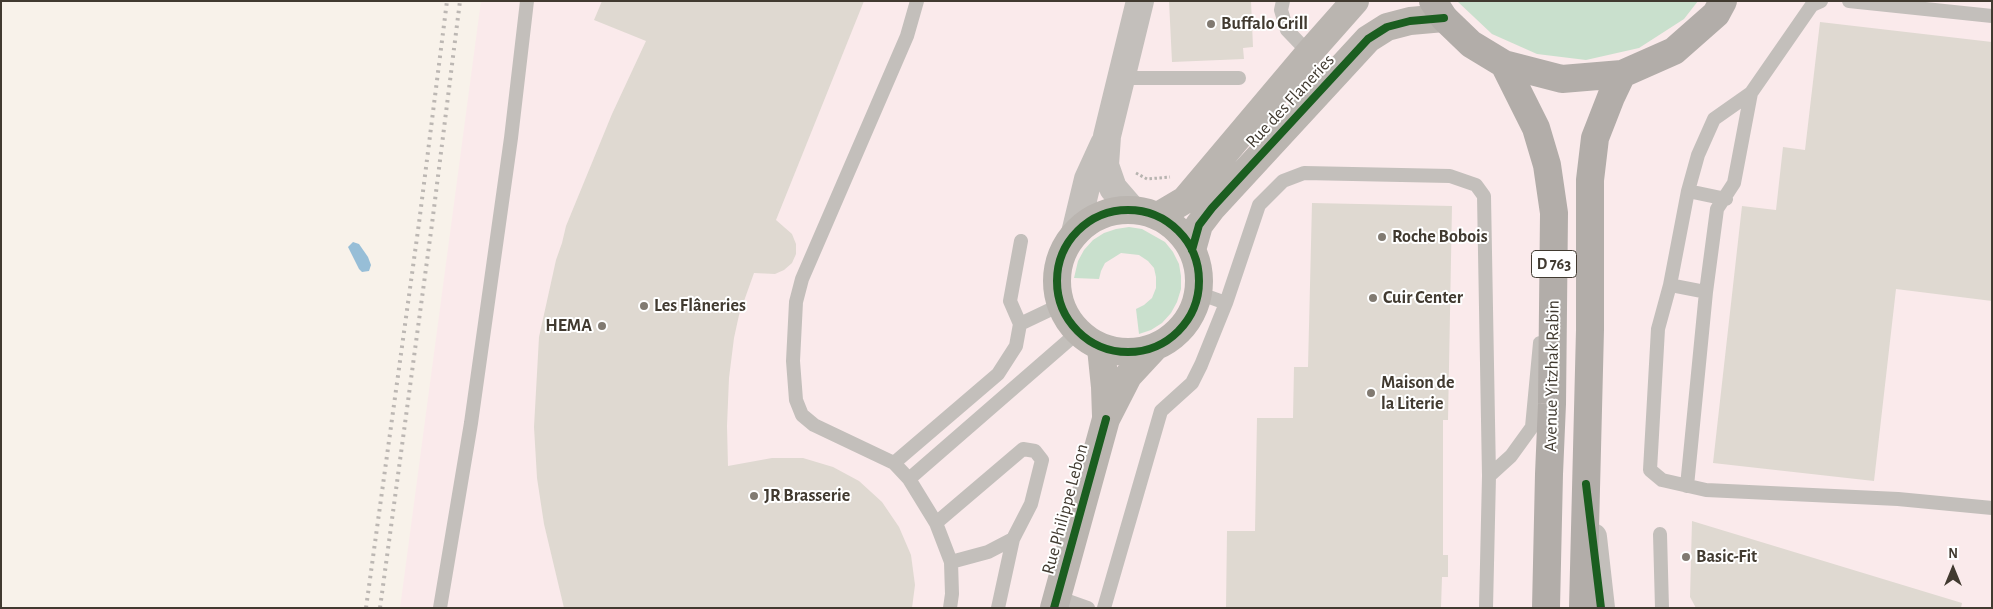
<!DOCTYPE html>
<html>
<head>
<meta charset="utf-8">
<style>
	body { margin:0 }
	#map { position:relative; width:1993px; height:609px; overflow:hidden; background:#f8f2ea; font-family:"Alegreya Sans",sans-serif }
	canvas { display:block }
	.frame { position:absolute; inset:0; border:2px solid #413a30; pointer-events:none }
	.north { position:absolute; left:1928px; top:544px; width:50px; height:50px; -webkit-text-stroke:4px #fff; paint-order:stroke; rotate:0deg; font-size:14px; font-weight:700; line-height:20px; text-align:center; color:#413a30 }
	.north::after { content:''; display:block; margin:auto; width:18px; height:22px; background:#413a30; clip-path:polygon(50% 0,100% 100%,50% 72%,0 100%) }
</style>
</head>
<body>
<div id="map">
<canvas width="1993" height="609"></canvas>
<div class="frame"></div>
<div class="north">N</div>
</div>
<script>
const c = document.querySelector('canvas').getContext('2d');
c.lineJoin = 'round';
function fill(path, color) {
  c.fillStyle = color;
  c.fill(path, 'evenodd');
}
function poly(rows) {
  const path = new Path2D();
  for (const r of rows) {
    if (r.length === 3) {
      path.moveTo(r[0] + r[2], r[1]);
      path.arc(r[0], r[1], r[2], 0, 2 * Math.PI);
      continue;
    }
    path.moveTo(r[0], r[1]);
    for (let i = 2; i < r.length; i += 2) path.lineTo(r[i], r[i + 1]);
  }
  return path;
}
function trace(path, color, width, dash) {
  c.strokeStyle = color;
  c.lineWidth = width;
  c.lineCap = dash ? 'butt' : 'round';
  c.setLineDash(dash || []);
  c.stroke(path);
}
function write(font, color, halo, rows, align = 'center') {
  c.font = font + ' "Alegreya Sans",sans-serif';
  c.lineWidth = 4;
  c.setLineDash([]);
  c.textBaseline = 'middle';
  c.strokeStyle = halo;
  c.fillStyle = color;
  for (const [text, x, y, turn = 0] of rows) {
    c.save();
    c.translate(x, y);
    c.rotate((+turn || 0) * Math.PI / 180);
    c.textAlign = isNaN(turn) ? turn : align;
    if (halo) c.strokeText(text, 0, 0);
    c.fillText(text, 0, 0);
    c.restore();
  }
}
fill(poly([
	[481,1,1992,1,1992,608,400,608]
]), '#faeaeb');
fill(poly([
	[1457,1,1698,1,1684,19,1639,48,1586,60,1537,54,1492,34],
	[1129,227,1142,229,1165,242,1173,252,1179,264,1181,276,1181,289,1177,302,1171,313,1162,323,1151,330,1139,334,1136,309,1144,305,1152,298,1156,288,1156,277,1154,268,1148,261,1139,255,1121,253,1105,263,1101,271,1099,279,1074,278,1078,261,1084,250,1093,240,1104,233,1116,229]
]), '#c9e0cd');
fill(poly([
	[353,242,359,244,368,257,371,265,369,271,362,272,359,269,348,247]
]), '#97bed7');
fill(poly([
	[602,1,864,1,776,220,792,234,796,244,796,254,792,263,784,270,775,274,754,273,739,315,734,338,729,378,727,426,728,466,772,458,803,458,833,467,859,481,882,502,899,527,911,555,915,585,912,608,564,608,544,524,537,478,534,427,539,337,556,260,562,243,566,226,612,114,646,41,594,20],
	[1169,1,1251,1,1253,47,1243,48,1244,59,1172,62],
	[1820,22,1992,42,1992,301,1896,289,1874,481,1713,463,1742,206,1776,210,1783,147,1805,150],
	[1312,203,1452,206,1448,420,1443,420,1443,555,1448,555,1448,577,1442,577,1441,608,1226,608,1227,531,1255,531,1257,418,1293,418,1294,367,1308,367],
	[1692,521,1962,603,1961,608,1696,608,1690,597]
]), '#dfd9d1');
trace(poly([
	[1136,173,1147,179,1170,177]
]), '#b7b4b0', 3, [2.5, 2.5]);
trace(poly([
	[917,1,907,36,802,279,796,302,793,361,796,400,802,415,814,425,894,463,909,479,936,523,951,562,988,552,1013,539,1031,504,1042,460,1035,451,1023,449,936,523],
	[1283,1,1281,10,1287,30,1309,53],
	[1849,1,1992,16],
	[1121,78,1239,78],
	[1751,93,1812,5,1821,1],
	[1688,191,1726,199],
	[1670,285,1706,292,1717,209,1734,183,1751,93,1714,119,1698,155,1688,191,1670,285,1658,329,1650,470,1662,480,1706,490,1898,499,1992,508],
	[1198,293,1226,303],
	[1020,324,1010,301,1021,241],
	[894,463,998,374,1016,346,1020,324,1060,305],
	[1489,476,1511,456,1532,427,1540,343],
	[909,479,1077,333],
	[1687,486,1706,292],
	[1660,534,1662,608],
	[1057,597,1088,608],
	[440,608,471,423,511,138,527,1],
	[950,608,952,594,951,562],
	[998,608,1013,539],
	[1104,608,1161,411,1192,383,1201,365,1226,303,1259,205,1283,181,1304,173,1450,176,1476,185,1484,196,1489,476,1486,608]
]), '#c3bfbb', 14);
trace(poly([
	[1132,210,1113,188,1105,165,1107,136,1140,1],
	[1075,233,1088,179,1104,144],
	[1593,537,1601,608]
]), '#c3bfbb', 28);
trace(poly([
	[1128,281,71],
	[1158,216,1185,200,1309,53,1355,1],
	[1192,250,1199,225,1212,208,1368,39,1387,27,1410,21,1444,18],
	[1101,348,1105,387,1106,416],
	[1054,608,1106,419,1128,376,1154,348]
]), '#bab5b0', 28);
trace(poly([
	[1433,1,1444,18,1471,44,1504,64,1562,79,1622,74,1674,51,1716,14,1723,1],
	[1504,64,1536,128,1547,165,1554,213,1552,404,1549,474,1546,608],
	[1583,608,1590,330,1590,180,1595,138,1611,97,1622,74]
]), '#b2ada9', 28);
trace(poly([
	[366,608,419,223,447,1],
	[380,608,432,224,460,1]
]), '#bcb7b3', 4, [2.5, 5]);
trace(poly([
	[1128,281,71],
	[1192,250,1199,225,1212,208,1368,39,1387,27,1410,21,1444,18],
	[1586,484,1601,608],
	[1054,608,1106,419]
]), '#1b5e20', 8);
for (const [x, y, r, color] of [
	[1211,24,5,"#817a71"],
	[1382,237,5,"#817a71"],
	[1373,298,5,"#817a71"],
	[644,306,5,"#817a71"],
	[602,326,5,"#817a71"],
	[1371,393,5,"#817a71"],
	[754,496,5,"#817a71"],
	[1686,557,5,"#817a71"]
]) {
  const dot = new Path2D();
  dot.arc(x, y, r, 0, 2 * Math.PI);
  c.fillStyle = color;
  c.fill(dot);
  trace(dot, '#fff', 2);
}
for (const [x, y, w] of [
	[1554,264,45]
]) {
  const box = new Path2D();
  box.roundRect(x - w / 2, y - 13.5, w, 27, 4);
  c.fillStyle = '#fff';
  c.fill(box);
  trace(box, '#413a30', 1);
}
write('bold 16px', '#413a30', null, [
	["D 763",1554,264]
]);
write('bold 18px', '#413a30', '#fff', [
	["Buffalo Grill",1221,24],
	["Roche Bobois",1392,237],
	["Cuir Center",1383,298],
	["Les Flâneries",654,306],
	["HEMA",592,326,"right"],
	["Maison de",1381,383],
	["la Literie",1381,404],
	["JR Brasserie",764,496],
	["Basic-Fit",1696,557]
], 'left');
write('18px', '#413a30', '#fff', [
	["Rue des Flaneries",1290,101,-47],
	["Avenue Yitzhak Rabin",1552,376,-89],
	["Rue Philippe Lebon",1065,509,-75]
]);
</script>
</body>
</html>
